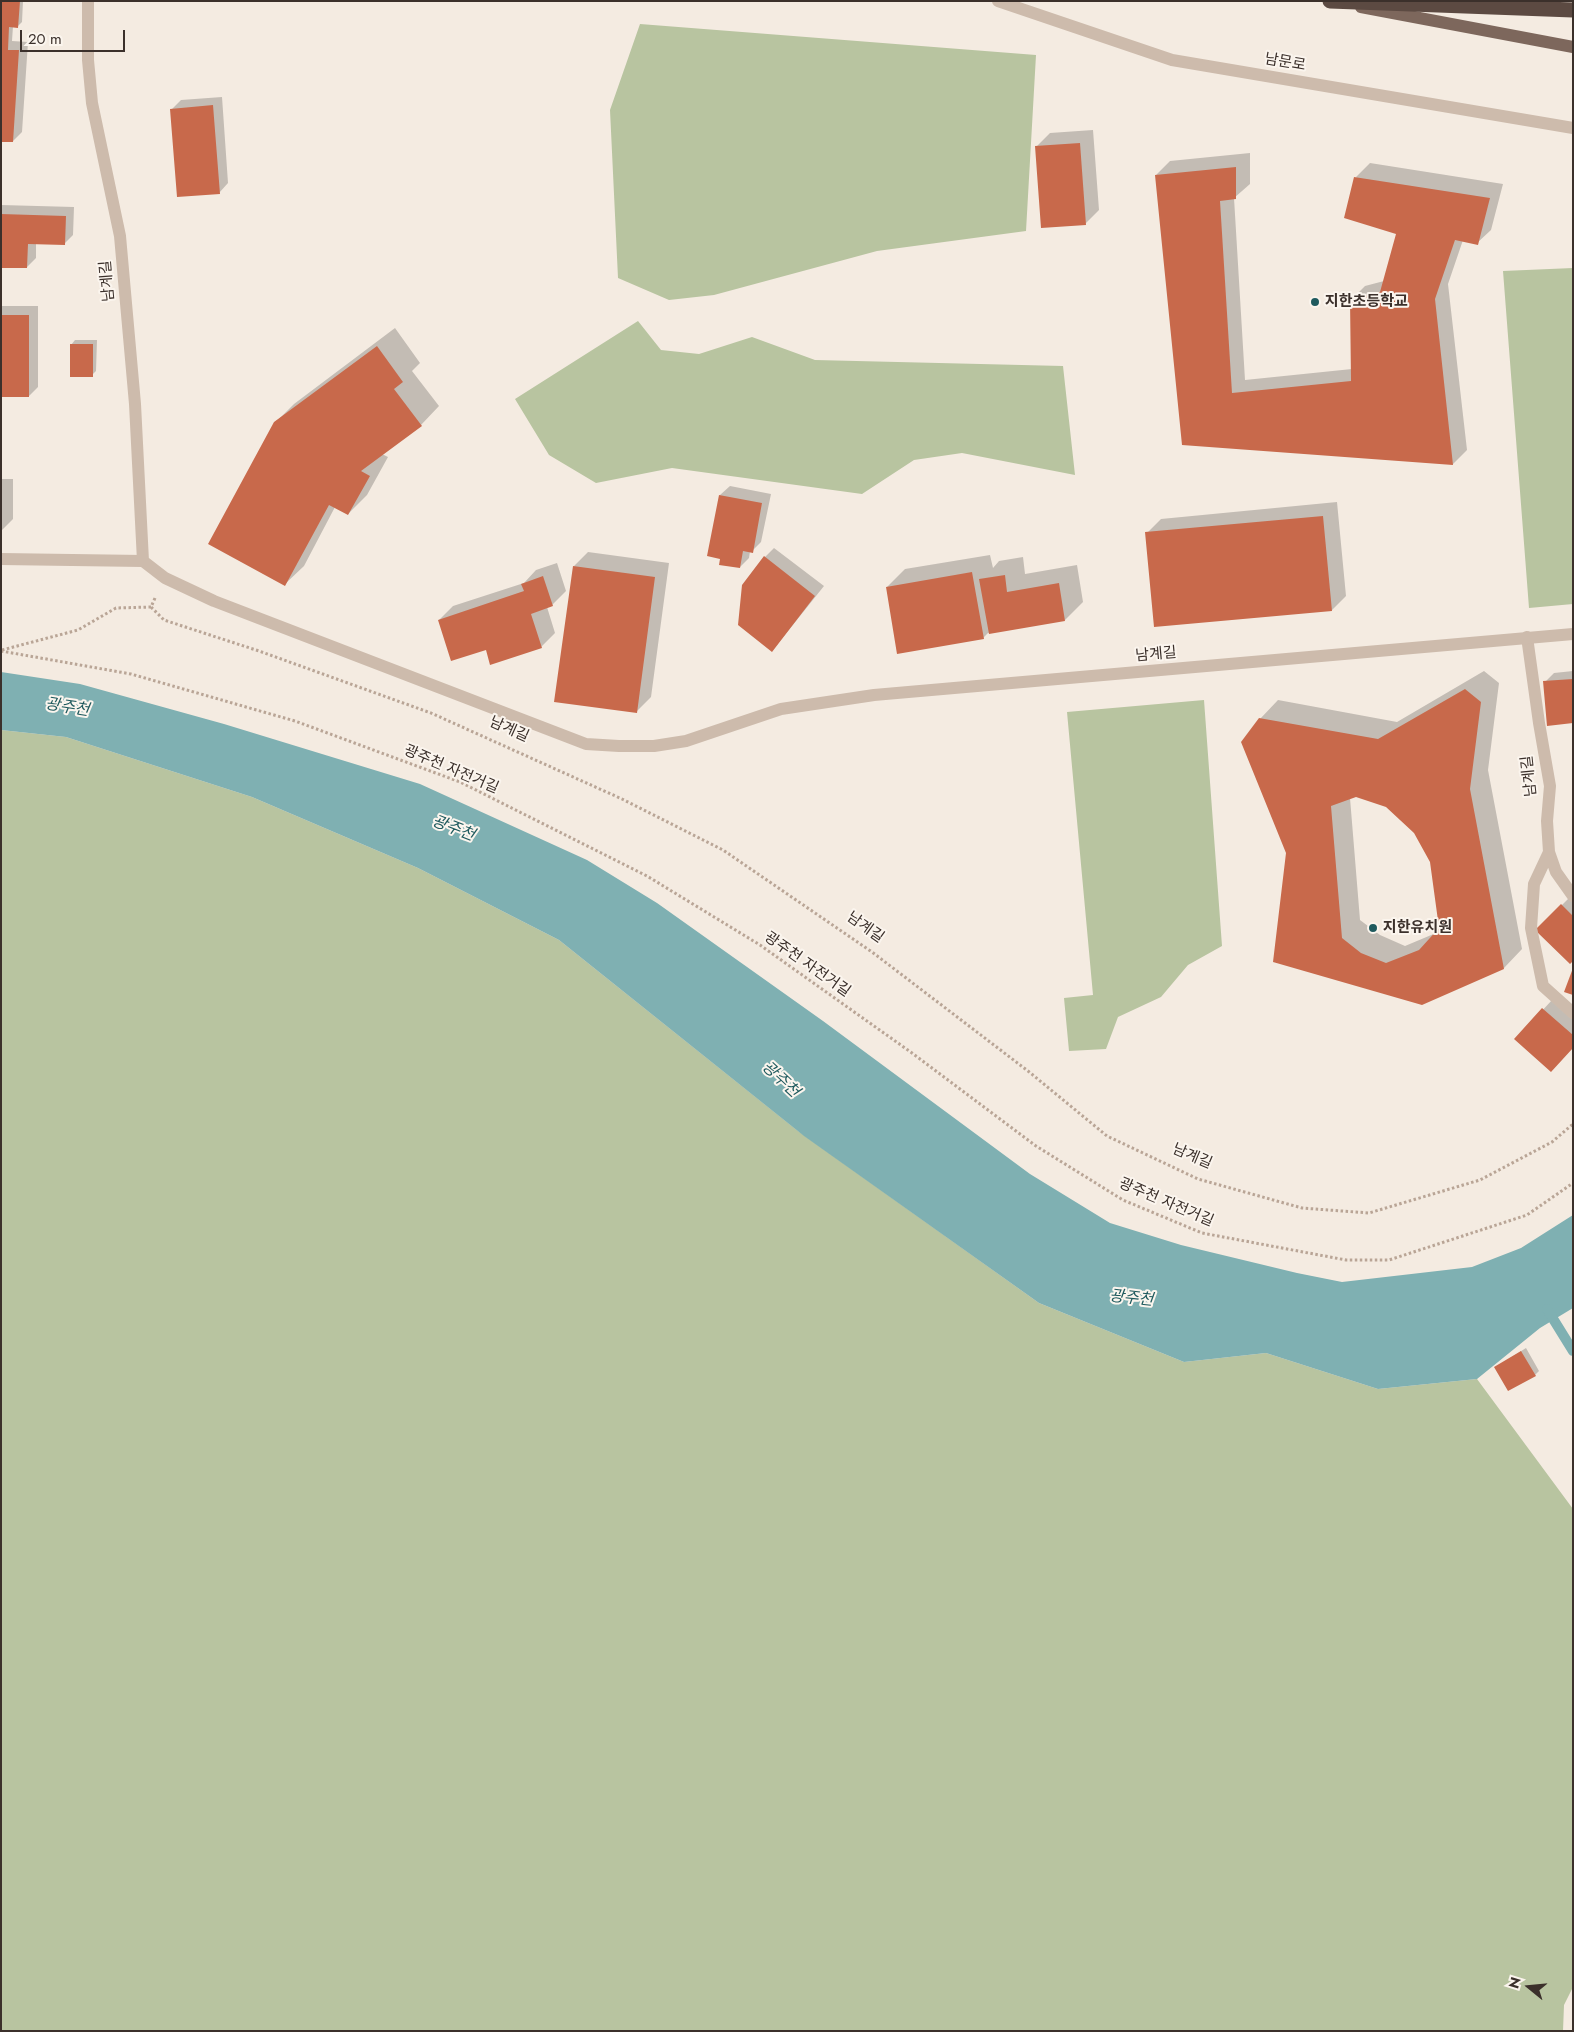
<!DOCTYPE html>
<html>
<head>
<meta charset="utf-8">
<style>
	body { margin:0 }
	#map { position:relative; width:1574px; height:2032px; overflow:hidden; background:#f4ebe1; font-family:Jost,sans-serif }
	canvas { display:block }
	.frame { position:absolute; inset:0; border:2px solid #3b302b; pointer-events:none }
	.north { position:absolute; left:1504px; top:1962px; width:50px; height:50px; -webkit-text-stroke:4px #fbf5ee; paint-order:stroke; rotate:287deg; font-size:14px; font-weight:700; line-height:20px; text-align:center; color:#3b302b }
	.north::after { content:''; display:block; margin:auto; width:18px; height:22px; background:#3b302b; clip-path:polygon(50% 0,100% 100%,50% 72%,0 100%) }
	.scale { position:absolute; left:20px; top:30px; width:105px; height:22px; box-sizing:border-box; border:2px solid #3b302b; border-top:0; padding-left:6px; font-size:15px; line-height:18px; white-space:nowrap; color:#3b302b; -webkit-text-stroke:4px #fbf5ee; paint-order:stroke }
</style>
</head>
<body>
<div id="map">
<canvas width="1574" height="2032"></canvas>
<div class="frame"></div>
<div class="north">N</div>
<div class="scale">20 m</div>
</div>
<script>
const c = document.querySelector('canvas').getContext('2d');
c.lineJoin = 'round';
function fill(path, color) {
  c.fillStyle = color;
  c.fill(path, 'evenodd');
}
function poly(rows) {
  const path = new Path2D();
  for (const r of rows) {
    path.moveTo(r[0], r[1]);
    for (let i = 2; i < r.length; i += 2) path.lineTo(r[i], r[i + 1]);
  }
  return path;
}
function trace(path, color, width, dash) {
  c.strokeStyle = color;
  c.lineWidth = width;
  c.lineCap = dash ? 'butt' : 'round';
  c.setLineDash(dash || []);
  c.stroke(path);
}
function write(font, color, halo, rows, align = 'center') {
  c.font = font + ' Jost,"Noto Sans KR",sans-serif';
  c.lineWidth = 4;
  c.setLineDash([]);
  c.textBaseline = 'middle';
  c.strokeStyle = halo;
  c.fillStyle = color;
  for (const [text, x, y, turn = 0] of rows) {
    c.save();
    c.translate(x, y);
    c.rotate((+turn || 0) * Math.PI / 180);
    c.textAlign = isNaN(turn) ? turn : align;
    if (halo) c.strokeText(text, 0, 0);
    c.fillText(text, 0, 0);
    c.restore();
  }
}
fill(poly([
	[640,24,1036,55,1026,231,877,251,714,295,669,300,618,278,610,110],
	[1573,268,1573,604,1529,608,1503,271],
	[638,321,661,350,699,354,752,337,815,360,1063,366,1075,475,962,453,914,460,862,494,672,468,596,483,549,455,515,399],
	[1204,700,1222,946,1188,965,1161,997,1118,1017,1106,1049,1069,1051,1064,998,1093,995,1067,712],
	[1,730,66,737,252,797,418,868,559,940,798,1131,1039,1303,1184,1362,1266,1353,1378,1389,1477,1379,1573,1509,1573,1987,1564,2005,1563,2031,1,2031]
]), '#b8c4a0');
fill(poly([
	[1,672,80,684,224,724,420,784,587,860,657,903,823,1021,1030,1174,1110,1223,1181,1245,1297,1273,1342,1282,1472,1267,1521,1248,1573,1215,1573,1308,1540,1328,1477,1379,1378,1389,1266,1353,1184,1362,1039,1303,804,1136,559,940,418,868,252,797,66,737,1,730]
]), '#7fb0b2');
fill(poly([
	[1,1,23,1,22,22,18,26,13,26,12,41,28,42,22,132,13,141],
	[222,97,228,183,219,193,172,109,181,100],
	[1093,130,1099,210,1085,224,1036,147,1050,133],
	[1250,153,1250,184,1234,198,1245,380,1352,369,1351,300,1365,286,1384,281,1398,233,1356,177,1370,163,1503,184,1491,230,1477,243,1463,240,1448,284,1467,450,1453,464,1183,444,1156,175,1170,161],
	[1,205,74,207,73,235,64,244,36,243,36,258,27,267,1,266],
	[1,306,38,306,38,387,29,396,1,396],
	[395,328,420,363,412,371,439,406,421,425,382,454,388,457,367,495,348,514,335,507,304,566,285,584,275,423,294,404],
	[75,340,97,340,96,371,92,375,71,345],
	[1,479,13,479,13,519,1,531],
	[730,486,771,494,761,542,752,551,750,551,749,558,740,567,722,558,708,555,720,495],
	[1337,502,1346,596,1332,610,1147,533,1161,519],
	[774,548,824,586,772,651,765,557],
	[588,552,669,563,651,697,637,711,574,566],
	[990,555,993,568,999,561,1023,557,1025,574,1077,565,1083,602,1065,620,988,633,983,638,887,587,905,569],
	[557,563,566,591,552,605,547,607,555,633,541,647,486,649,439,620,453,606,524,583,536,570],
	[1484,671,1499,683,1488,770,1522,949,1504,968,1274,961,1287,853,1260,719,1278,700,1397,722],
	[1356,796,1387,805,1415,832,1431,861,1441,928,1436,933,1405,946,1380,935,1360,920,1350,798],
	[1573,671,1573,722,1545,682,1554,673],
	[1571,896,1573,898,1573,960,1537,930],
	[1552,1000,1573,1018,1573,1047,1516,1039],
	[1526,1348,1539,1371,1535,1375,1496,1367]
]), '#0003');
trace(poly([
	[1547,1309,1573,1351]
]), '#7fb0b2', 10);
fill(poly([
	[1,1,20,1,18,28,9,27,8,50,19,50,13,142,1,142],
	[213,105,220,194,177,197,170,109],
	[1080,143,1086,225,1041,228,1035,146],
	[1236,167,1236,199,1220,201,1232,393,1351,381,1350,299,1380,292,1396,234,1344,218,1354,177,1490,198,1478,245,1455,240,1435,299,1453,465,1182,445,1155,175],
	[1,214,66,216,65,245,28,244,27,268,1,268],
	[1,315,29,315,29,397,1,397],
	[70,344,93,344,93,377,70,377],
	[377,346,403,382,394,389,422,426,361,471,370,476,348,515,329,505,285,586,208,544,274,422],
	[719,495,762,503,753,553,743,551,740,568,719,565,720,559,707,556],
	[1323,516,1332,611,1154,627,1145,532],
	[764,556,815,596,772,652,738,625,742,585],
	[573,566,655,577,637,713,554,702],
	[972,572,984,639,897,654,886,587],
	[1005,575,1007,592,1059,583,1065,621,989,634,979,579],
	[543,576,553,606,531,614,542,648,490,665,486,650,451,661,438,620,524,591,521,584],
	[1573,679,1573,723,1547,726,1543,681],
	[1465,689,1481,702,1470,789,1504,969,1422,1005,1273,962,1286,853,1241,742,1259,718,1378,739],
	[1356,797,1386,807,1414,833,1430,862,1439,928,1419,950,1386,963,1361,953,1342,938,1331,806],
	[1561,904,1573,916,1573,961,1570,964,1535,930],
	[1573,968,1573,995,1564,992],
	[1542,1008,1573,1035,1573,1048,1551,1072,1514,1039],
	[1521,1351,1536,1376,1508,1391,1494,1367]
]), '#c8694b');
trace(poly([
	[155,598,151,607,164,620,259,651,431,713,622,799,723,850,872,952,1028,1071,1107,1136,1198,1179,1302,1208,1369,1213,1480,1180,1552,1142,1573,1124],
	[2,650,78,630,116,608,151,607],
	[1,651,131,674,295,721,460,782,647,876,760,945,912,1053,1036,1146,1123,1200,1202,1233,1346,1260,1389,1260,1527,1215,1573,1183]
]), '#b9a596', 3, [2.5, 2.5]);
trace(poly([
	[1527,637,1539,723,1550,786,1547,821,1549,852,1556,872,1573,896],
	[1549,852,1534,884,1531,928,1543,986,1573,1013]
]), '#cdbbac', 12);
trace(poly([
	[88,1,88,60,92,103,120,236,135,404,143,561],
	[998,1,1172,60,1573,128],
	[1,559,143,561,165,578,214,601,586,744,619,746,654,746,686,741,781,709,874,695,1573,634]
]), '#cdbbac', 12);
trace(poly([
	[1361,7,1573,47]
]), '#7d675c', 12);
trace(poly([
	[1330,1,1573,10]
]), '#5c4a42', 15);
for (const [x, y, r, color] of [
	[1315,302,5,"#1f5a5e"],
	[1373,928,5,"#1f5a5e"]
]) {
  const dot = new Path2D();
  dot.arc(x, y, r, 0, 2 * Math.PI);
  c.fillStyle = color;
  c.fill(dot);
  trace(dot, '#fbf5ee', 2);
}
write('15px', '#3b302b', '#fbf5ee', [
	["남문로",1285,63,10],
	["남계길",108,281,-95],
	["남계길",1156,655,-5],
	["남계길",509,730,24],
	["광주천 자전거길",451,770,23],
	["남계길",1530,776,-96],
	["남계길",865,928,35],
	["광주천 자전거길",807,965,35],
	["남계길",1192,1157,23],
	["광주천 자전거길",1166,1203,23]
]);
write('bold 15px', '#3b302b', '#fbf5ee', [
	["지한초등학교",1325,302],
	["지한유치원",1383,928]
], 'left');
write('italic 16px', '#1f5a5e', '#fbf5ee', [
	["광주천",67,708,9],
	["광주천",453,829,21],
	["광주천",780,1080,43],
	["광주천",1131,1299,6]
]);
</script>
</body>
</html>
